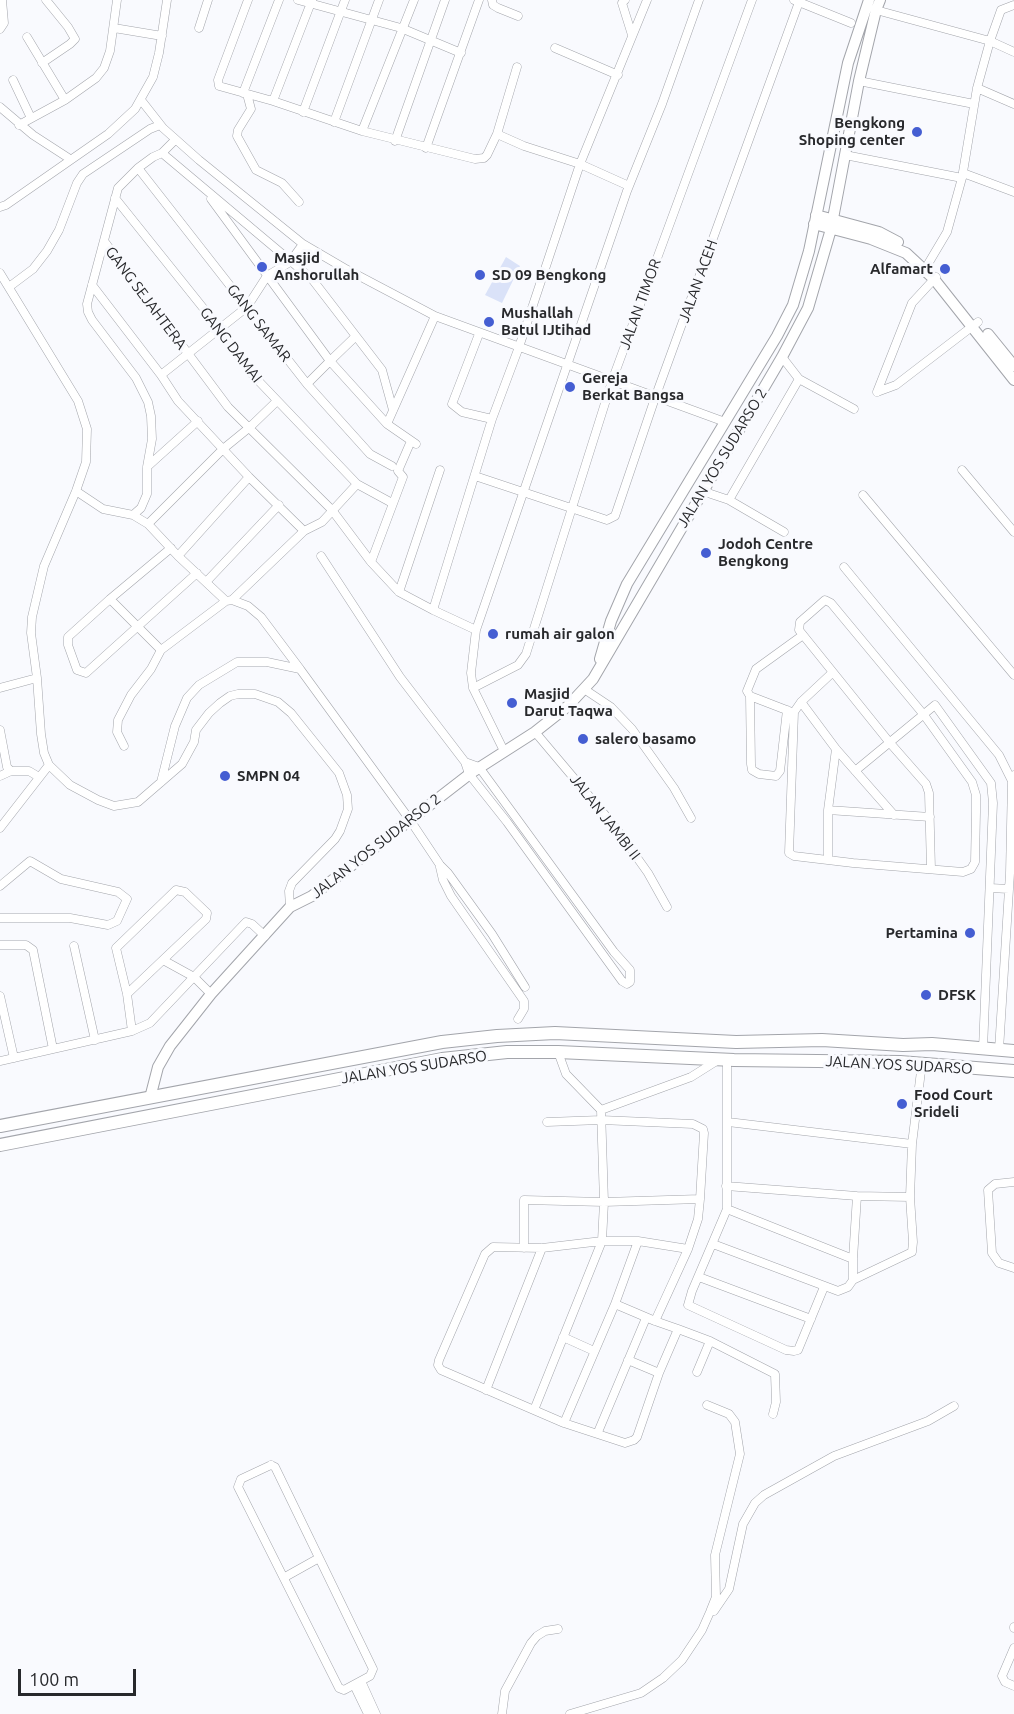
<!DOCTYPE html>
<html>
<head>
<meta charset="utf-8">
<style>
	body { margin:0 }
	#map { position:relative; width:1014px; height:1714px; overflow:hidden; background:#f9fafe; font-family:Ubuntu,sans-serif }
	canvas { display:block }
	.scale { position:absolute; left:18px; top:1669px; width:118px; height:27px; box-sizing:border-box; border:3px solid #28292c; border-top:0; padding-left:8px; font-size:18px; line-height:21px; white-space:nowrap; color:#28292c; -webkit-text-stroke:4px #f9fafe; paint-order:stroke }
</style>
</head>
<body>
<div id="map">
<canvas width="1014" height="1714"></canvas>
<div class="scale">100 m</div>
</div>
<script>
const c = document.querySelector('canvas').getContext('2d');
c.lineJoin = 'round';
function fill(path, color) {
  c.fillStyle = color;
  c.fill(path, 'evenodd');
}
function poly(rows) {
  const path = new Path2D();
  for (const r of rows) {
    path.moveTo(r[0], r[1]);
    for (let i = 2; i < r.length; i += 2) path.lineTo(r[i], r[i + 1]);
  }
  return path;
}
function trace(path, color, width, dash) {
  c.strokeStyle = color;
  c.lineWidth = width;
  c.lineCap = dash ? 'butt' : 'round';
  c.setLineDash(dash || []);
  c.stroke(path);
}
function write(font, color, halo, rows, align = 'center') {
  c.font = font + ' Ubuntu,sans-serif';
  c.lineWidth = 6;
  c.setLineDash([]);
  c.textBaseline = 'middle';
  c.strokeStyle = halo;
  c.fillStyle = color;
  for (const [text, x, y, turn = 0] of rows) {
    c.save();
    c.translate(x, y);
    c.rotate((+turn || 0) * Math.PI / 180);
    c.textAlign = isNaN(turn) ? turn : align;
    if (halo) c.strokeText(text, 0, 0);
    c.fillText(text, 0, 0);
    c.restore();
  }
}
fill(poly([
	[506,257,520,266,502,303,485,295]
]), '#dae2f8');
const street = poly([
	[248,0,218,80,219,86,273,101,362,131,475,159,484,158,487,155,497,134,524,146,580,164,629,186],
	[298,0,401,28,461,53],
	[492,0,493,5,498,8,518,16],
	[625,0,622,3,632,35],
	[794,0,851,23],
	[876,10,990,41,1014,52],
	[114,28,162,36],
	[199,28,208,0],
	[0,29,4,23,2,0],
	[27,37,65,100],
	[555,48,618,75],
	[42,63,70,44,75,39,68,27,46,0],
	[13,80,31,118],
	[859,81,974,104],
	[977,88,1014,104],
	[243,93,279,0],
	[247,94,251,109,238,130,237,136,256,170,282,183,299,202],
	[141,100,163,128,199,160,303,244,344,268,435,316,725,422],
	[273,101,312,0],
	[0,107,33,135,70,159],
	[303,112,345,0],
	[334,122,379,0],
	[19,125,65,100,96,78,104,68,110,51,117,0],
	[362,131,414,0],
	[497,134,517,67],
	[395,141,445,0],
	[426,148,479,0],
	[162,153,312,279,382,370,393,410],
	[845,155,962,178],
	[138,168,307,384,370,454,392,466],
	[963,173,1014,192],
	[115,198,220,329,250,372,357,484,392,503],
	[211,199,330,361,356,336],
	[0,207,6,205,108,134,135,109,153,77,159,53,167,0],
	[104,241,228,407,332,510,371,562,399,592,433,610],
	[928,264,947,232,962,178,977,88,990,41,1001,10,1014,5],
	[0,273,78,401,87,429,86,462,76,491,44,566,32,617,31,633,37,678,41,734,44,753,49,765,70,785,98,800,114,806,138,802,182,764,194,742,196,730,209,713,220,703,230,696,238,694,255,694,278,702,291,713,339,773,347,795,348,809,340,831,335,839,292,883,289,891,290,907],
	[92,285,161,375,178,401,249,477,304,531,322,522,357,484],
	[9,287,33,269,47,251,59,230,77,183,83,174,150,129,160,125],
	[479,334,452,404,462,412,492,419],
	[782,357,799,379,854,409],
	[161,375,247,307,267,276,290,262,303,244],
	[307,384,330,361,387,424,416,444],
	[877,392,912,303,936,277],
	[877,392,896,385,978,322],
	[387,424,435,316],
	[147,467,198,421],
	[962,470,1014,532],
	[475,476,607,520,615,516,655,398,799,2],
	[76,491,103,509,133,515,148,524,178,556,226,601,232,600,248,606,261,617,300,669],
	[702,491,729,500,784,532],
	[863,495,1014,675],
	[729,500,799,379],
	[133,515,141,508,147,494,147,467,152,439,151,416,148,402,136,378,92,320,88,312,87,304,118,188,138,168,153,157,162,153,175,140],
	[148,524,223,449,250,427,277,401],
	[171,548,110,599,68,637,68,645,77,670,86,673,197,573],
	[178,556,249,477],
	[321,556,400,677,465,762,469,774,507,822,622,981,627,984,630,982,630,970,614,952,479,767,465,762],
	[371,562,403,477,398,471,411,441],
	[844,567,999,755,1012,781],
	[207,581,279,505],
	[399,592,440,470],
	[110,599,161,650],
	[232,600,304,531],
	[476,630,433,610,492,419,519,347,580,164,647,0],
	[832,673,801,702,794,712,789,853,794,856,853,863,963,872,971,869,975,862,976,812,976,795,972,782,924,715,831,603,825,600,800,622,799,630,890,743,926,784,929,793,931,869],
	[0,688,37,678],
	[473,688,518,665,526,654,612,381,752,0],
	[584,689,611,707,632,729,674,788,691,818],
	[750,696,751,764,752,770,759,774,776,776,780,771,787,710],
	[801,702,836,749,894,815],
	[789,711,750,696,747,691,756,669,803,635],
	[0,730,7,767,11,771,29,771,39,777],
	[535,732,616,828,648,873,667,907],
	[124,746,117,732,118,720,131,695,151,669,161,650,226,601],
	[504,751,473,688,471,673,476,630,627,191,662,104,699,0],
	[855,771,935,705,991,783,993,803,983,1049],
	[0,776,11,771],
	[161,782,175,726,187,698,199,685,237,662,267,662,300,669,410,820,440,865,448,873,492,934,525,987],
	[828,810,930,817],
	[0,828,49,765],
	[828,860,828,810,836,749],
	[440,867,443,880,451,896,524,1001,524,1009,518,1019],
	[0,886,30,861,61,879,118,892,127,899,117,921,108,925,70,918,0,918],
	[990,888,1009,889],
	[0,945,26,945,33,950,53,1049],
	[74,946,95,1040],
	[163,960,194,977,211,994],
	[127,994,206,919,207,913,185,892,176,890,116,948,127,994,132,1031],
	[0,996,14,1058],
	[999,1050,1010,873,1012,781,1014,775],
	[727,1060,727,1209,692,1291,688,1305,786,1350,794,1351,798,1350,824,1287],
	[0,1061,132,1031,150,1023,246,922,252,924,265,936],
	[601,1110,691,1077,718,1060],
	[547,1122,601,1120,693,1124,703,1129,704,1133,700,1199,698,1219,688,1249],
	[728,1122,912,1144],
	[1014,1182,995,1184,988,1190,992,1253,999,1263,1014,1268],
	[726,1186,857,1196,910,1197,912,1144,922,1063],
	[727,1209,853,1259],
	[713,1244,838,1291,848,1287,853,1280,853,1259,857,1196],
	[524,1248,524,1200,604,1202,700,1199],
	[699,1277,811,1319],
	[853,1280,912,1252,913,1242,910,1197],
	[615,1304,655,1321,678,1329,659,1373,637,1437,634,1440,625,1443,564,1423,441,1370,438,1365,439,1360,485,1254,493,1247,542,1248,602,1241,638,1241,688,1249,655,1321],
	[678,1329,710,1341,775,1374,776,1402,773,1414],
	[563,1337,594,1351],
	[628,1360,659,1373],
	[697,1372,710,1341],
	[486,1390,542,1248],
	[534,1410,602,1241,604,1202,601,1110,566,1074,558,1052],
	[564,1423,615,1304,638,1241],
	[598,1432,646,1318],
	[271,1465,275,1467,373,1669,370,1676,344,1690,339,1688,238,1487,241,1479,271,1465],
	[285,1577,319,1558],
	[714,1611,729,1589,743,1524,755,1503,764,1495,834,1456,928,1421,954,1406],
	[1014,1627,1014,1628],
	[1014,1648,1002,1676,1005,1682,1014,1686],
	[361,1681,376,1714],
	[354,1685,368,1714],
	[502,1714,505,1691,531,1643,537,1636,545,1631,558,1629],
	[570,1714,641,1693,663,1678,682,1660,702,1630,710,1612,716,1597,715,1555,740,1454,735,1422,729,1414,707,1405]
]);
const secondary = poly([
	[816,215,879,232,898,242],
	[814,224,871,239,906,253,934,279,1014,380],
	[988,334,1014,366],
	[600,659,611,621,627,584,777,336,793,305,809,251,848,63,869,0],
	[150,1098,158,1067,170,1046,211,994,290,907,312,896,471,773,535,732,568,706,593,679,782,357,808,308,831,229,859,81,876,10,880,0]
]);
const primary = poly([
	[0,1126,442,1042,497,1036,555,1033,736,1042,822,1040,903,1045,932,1044,1014,1051],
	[0,1145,442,1059,507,1052,558,1052,734,1060,900,1062,1014,1071]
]);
trace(street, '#a3a5ab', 9);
trace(secondary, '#a3a5ab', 12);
trace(primary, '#a3a5ab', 14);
trace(street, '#fff', 8);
trace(secondary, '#fff', 10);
trace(primary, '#fff', 12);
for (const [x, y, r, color] of [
	[917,132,6,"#455ed2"],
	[262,267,6,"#455ed2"],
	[945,269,6,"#455ed2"],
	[480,275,6,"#455ed2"],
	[489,322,6,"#455ed2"],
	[570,387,6,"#455ed2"],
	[706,553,6,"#455ed2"],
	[493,634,6,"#455ed2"],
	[512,703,6,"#455ed2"],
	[583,739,6,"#455ed2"],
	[225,776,6,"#455ed2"],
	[970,933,6,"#455ed2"],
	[926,995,6,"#455ed2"],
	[902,1104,6,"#455ed2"]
]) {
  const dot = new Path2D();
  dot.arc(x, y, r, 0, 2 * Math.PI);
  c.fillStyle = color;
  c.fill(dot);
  trace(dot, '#f9fafe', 2);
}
write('bold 15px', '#28292c', '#f9fafe', [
	["Bengkong",905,123,"right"],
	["Shoping center",905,140,"right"],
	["Masjid",274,258],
	["Anshorullah",274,275],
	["Alfamart",933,269,"right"],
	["SD 09 Bengkong",492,275],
	["Mushallah",501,313],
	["Batul IJtihad",501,330],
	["Gereja",582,378],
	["Berkat Bangsa",582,395],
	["Jodoh Centre",718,544],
	["Bengkong",718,561],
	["rumah air galon",505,634],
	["Masjid",524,694],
	["Darut Taqwa",524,711],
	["salero basamo",595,739],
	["SMPN 04",237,776],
	["Pertamina",958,933,"right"],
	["DFSK",938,995],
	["Food Court",914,1095],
	["Srideli",914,1112]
], 'left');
write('15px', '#28292c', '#f9fafe', [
	["JALAN ACEH",698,281,-70],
	["GANG SEJAHTERA",146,298,53],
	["JALAN TIMOR",640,304,-70],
	["GANG SAMAR",259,323,52],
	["GANG DAMAI",231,345,52],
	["JALAN YOS SUDARSO 2",722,458,-59],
	["JALAN JAMBI II",605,817,52],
	["JALAN YOS SUDARSO 2",376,846,-38],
	["JALAN YOS SUDARSO",899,1065,3],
	["JALAN YOS SUDARSO",414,1067,-9]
]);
</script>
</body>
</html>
